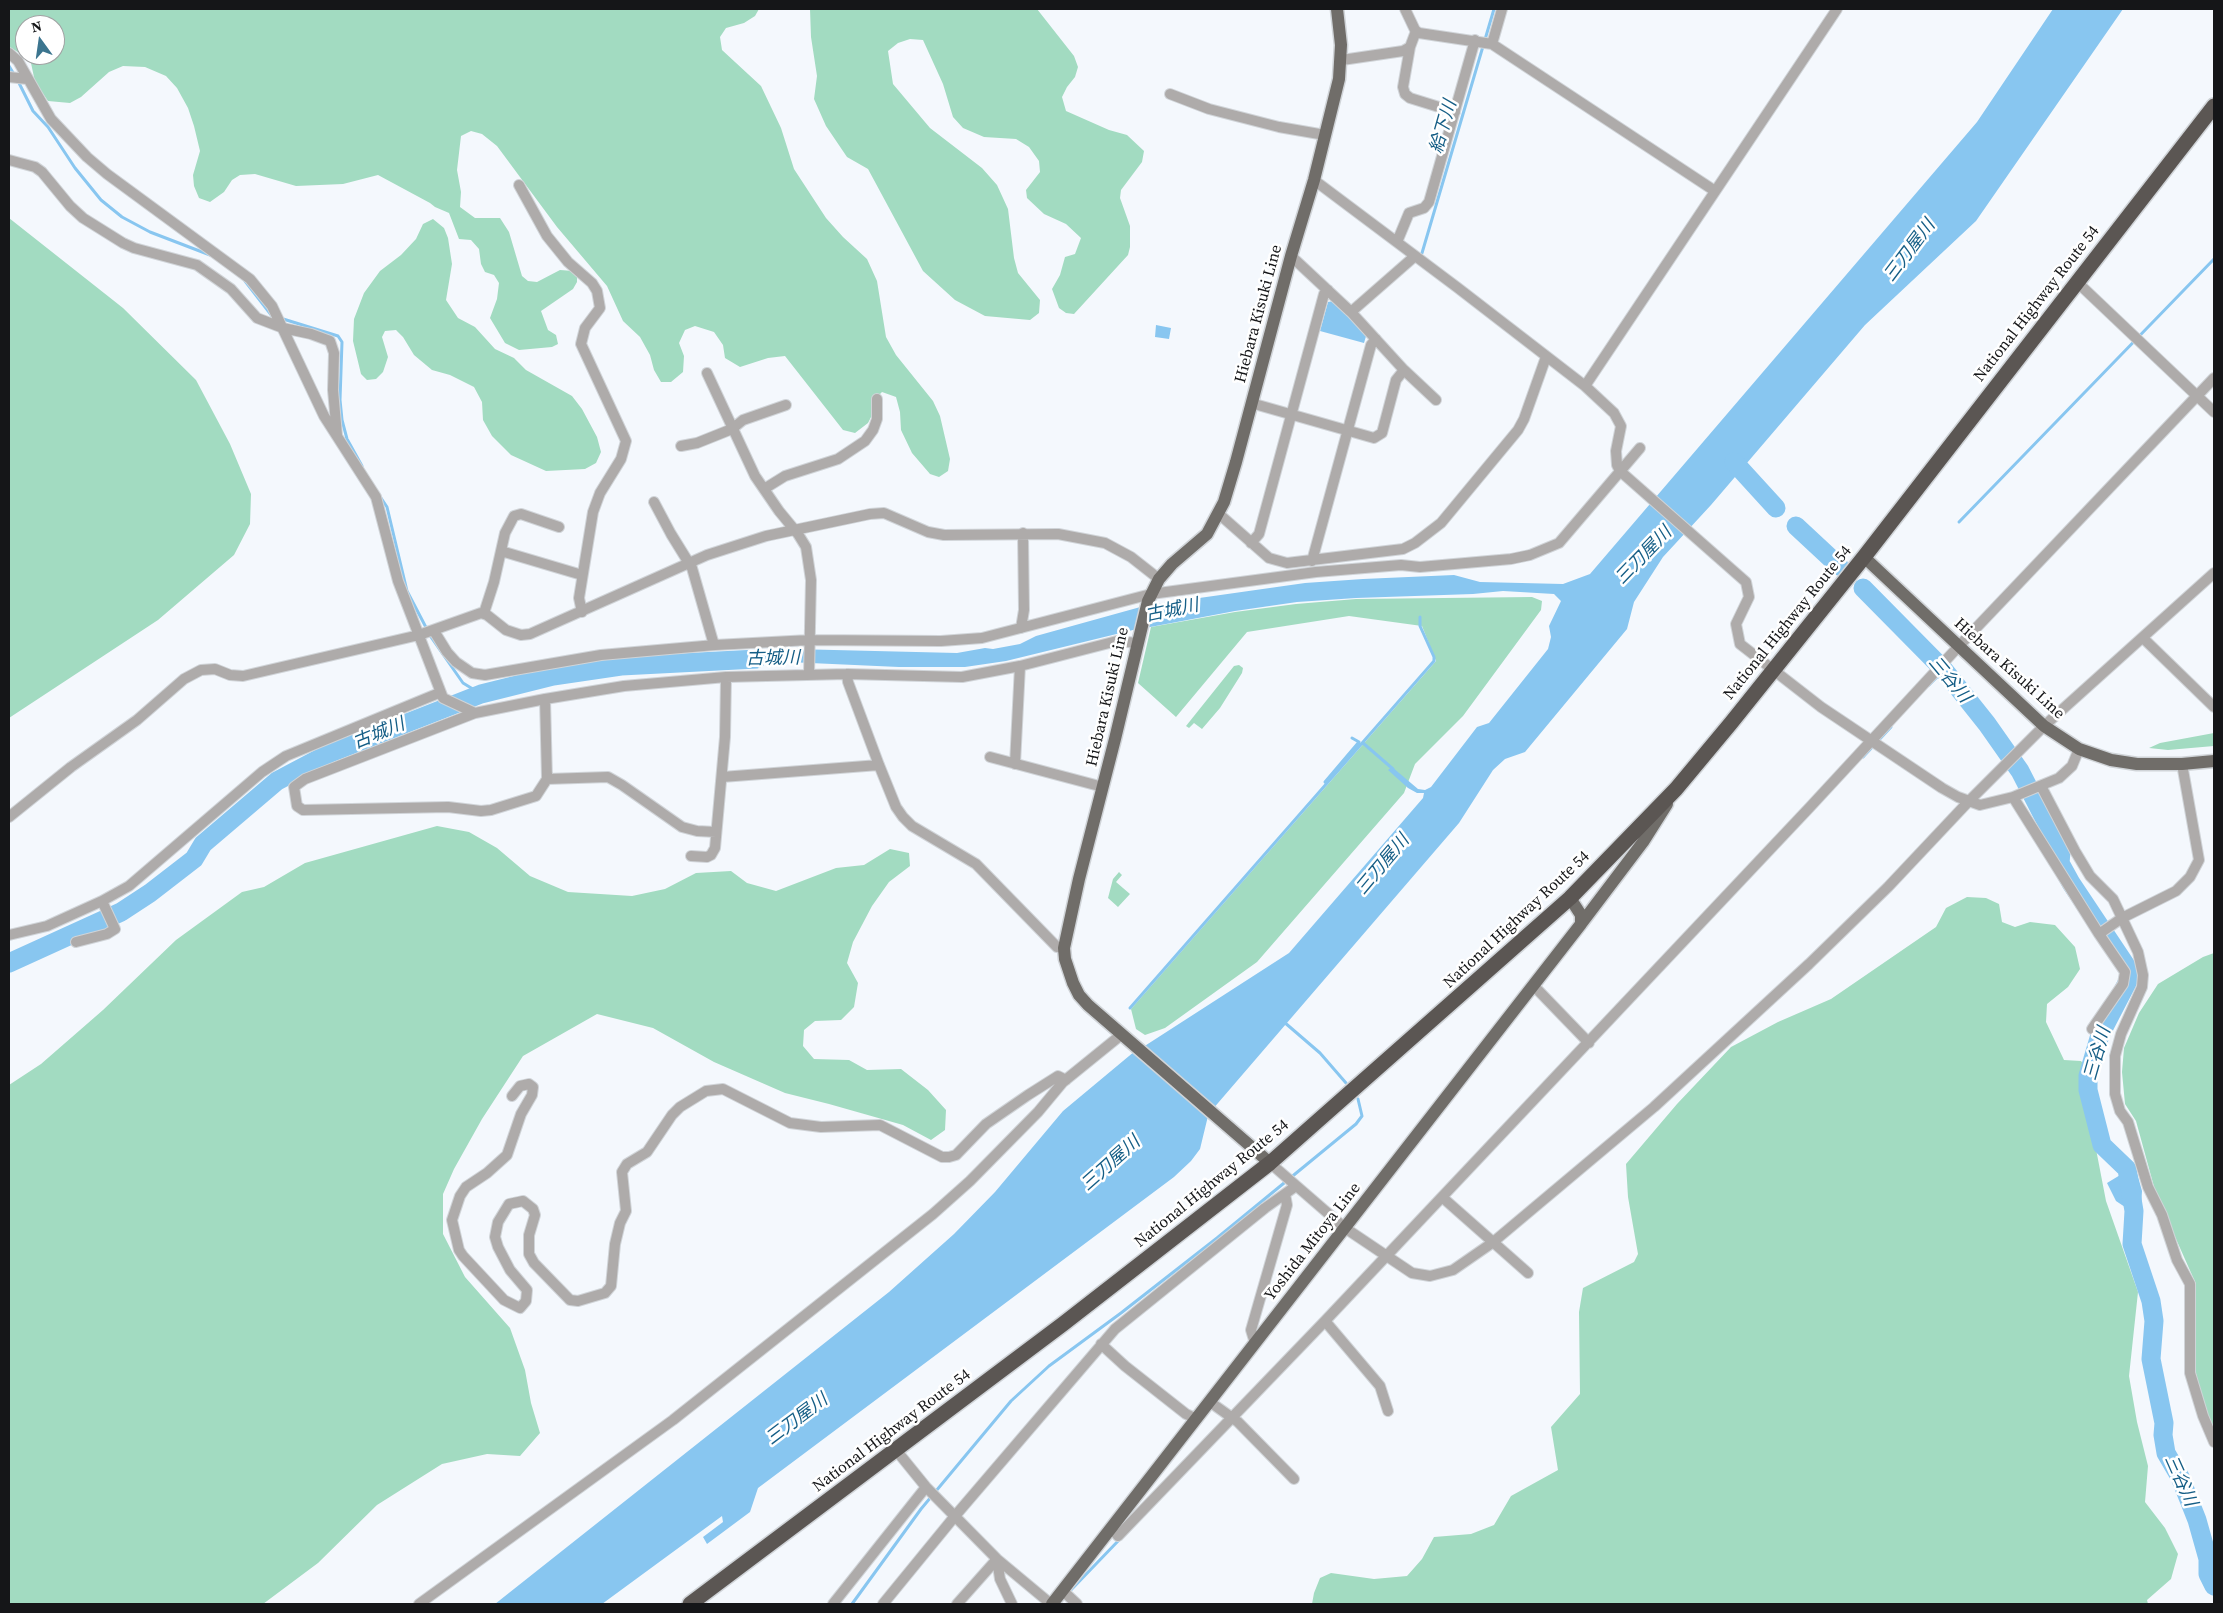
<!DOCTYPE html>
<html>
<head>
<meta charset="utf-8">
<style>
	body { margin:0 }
	#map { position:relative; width:2223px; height:1613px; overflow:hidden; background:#f4f8fd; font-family:"Source Serif 4",serif }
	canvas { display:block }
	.frame { position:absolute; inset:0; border:10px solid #151618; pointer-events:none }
	.north { position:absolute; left:15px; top:15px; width:50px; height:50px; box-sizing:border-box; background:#fff; border:1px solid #a1a2a3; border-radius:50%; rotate:346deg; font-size:14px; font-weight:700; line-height:20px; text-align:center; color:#151618 }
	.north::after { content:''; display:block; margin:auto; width:18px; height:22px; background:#3c758f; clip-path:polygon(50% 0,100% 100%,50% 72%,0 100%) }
</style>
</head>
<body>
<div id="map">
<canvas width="2223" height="1613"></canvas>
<div class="frame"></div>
<div class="north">N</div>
</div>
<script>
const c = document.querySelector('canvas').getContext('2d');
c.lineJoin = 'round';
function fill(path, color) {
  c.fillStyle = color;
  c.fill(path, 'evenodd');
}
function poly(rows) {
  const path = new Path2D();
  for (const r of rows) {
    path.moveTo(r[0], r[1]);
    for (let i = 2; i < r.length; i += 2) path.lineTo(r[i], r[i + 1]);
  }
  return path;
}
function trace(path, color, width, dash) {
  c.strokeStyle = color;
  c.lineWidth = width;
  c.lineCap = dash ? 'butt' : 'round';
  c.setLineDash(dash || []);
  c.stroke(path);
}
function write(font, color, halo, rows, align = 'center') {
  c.font = font + ' "Source Serif 4","Noto Sans JP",serif';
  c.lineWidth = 5;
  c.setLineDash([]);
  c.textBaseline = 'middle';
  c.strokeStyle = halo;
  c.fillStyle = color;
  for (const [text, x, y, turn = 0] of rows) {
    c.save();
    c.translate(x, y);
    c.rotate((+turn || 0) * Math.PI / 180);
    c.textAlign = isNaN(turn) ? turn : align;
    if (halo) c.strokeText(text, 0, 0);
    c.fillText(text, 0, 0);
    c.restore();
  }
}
fill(poly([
	[9,9,759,9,755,16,744,23,726,28,720,37,722,50,761,86,781,128,794,169,826,218,843,237,867,259,877,281,886,337,896,355,933,401,940,416,950,459,948,471,939,477,930,474,912,453,901,430,900,412,896,397,882,392,872,402,874,411,868,423,855,433,843,430,785,356,768,358,740,367,725,358,723,345,714,332,695,326,685,330,679,343,684,356,683,372,671,382,661,382,654,370,650,355,640,337,623,321,607,286,557,227,497,146,482,134,471,131,461,136,457,170,461,192,460,207,475,218,500,218,509,232,522,276,528,281,537,282,560,270,573,271,577,277,577,282,573,289,541,311,548,330,556,335,558,344,552,347,519,350,505,343,490,318,497,299,499,283,494,275,485,272,481,264,479,249,471,240,459,239,449,213,435,207,430,203,378,175,343,184,296,186,255,174,240,175,232,180,224,192,210,202,199,198,194,186,193,175,200,151,194,126,188,108,177,88,166,76,145,67,123,66,109,72,81,97,70,103,48,101,35,82,31,63,25,56,9,47],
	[25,25,55,25,55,55,25,55],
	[810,9,1037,9,1074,56,1078,67,1075,77,1067,87,1062,97,1066,111,1109,130,1127,135,1144,151,1142,162,1121,190,1120,198,1130,226,1130,247,1128,255,1074,314,1066,313,1059,308,1052,289,1060,275,1065,257,1075,254,1081,238,1066,224,1044,214,1027,198,1026,190,1040,172,1039,161,1029,147,1016,139,984,137,963,128,953,117,943,84,923,40,910,39,898,43,888,51,893,84,930,128,982,168,997,185,1008,209,1014,258,1018,273,1040,300,1039,313,1030,320,985,316,955,300,923,271,868,169,847,157,826,126,814,99,817,76,811,37],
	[9,218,123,308,196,380,230,444,251,494,250,524,234,555,158,620,9,718],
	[433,219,444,228,448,238,452,264,446,300,458,318,475,327,495,349,514,358,526,370,572,396,582,409,597,437,601,452,596,463,585,469,546,471,511,455,492,436,483,420,482,402,474,387,450,375,432,370,414,355,403,337,396,330,385,331,382,337,388,357,383,372,376,379,367,380,361,374,353,341,354,319,364,293,380,271,401,255,416,239,423,224],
	[1532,597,1542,601,1541,610,1463,716,1415,764,1404,793,1257,962,1165,1028,1145,1035,1136,1029,1131,1009,1436,661,1422,626,1349,616,1247,632,1176,717,1138,683,1151,627,1235,612,1296,604,1356,599],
	[1239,665,1243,668,1242,673,1220,708,1202,729,1194,723,1189,728,1186,726,1234,666],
	[2214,733,2214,746,2168,750,2149,748,2160,743],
	[437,826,469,832,497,848,530,876,568,892,632,896,665,889,696,873,731,871,747,883,776,891,836,868,864,865,890,849,909,853,910,866,889,882,872,906,853,942,847,963,858,983,854,1007,841,1020,815,1021,804,1030,803,1046,814,1059,849,1060,867,1070,901,1069,928,1090,946,1110,945,1130,931,1140,903,1125,829,1104,785,1093,714,1062,653,1028,597,1014,523,1056,482,1119,454,1169,443,1194,443,1234,465,1277,510,1328,525,1370,531,1403,540,1433,520,1456,487,1454,442,1464,377,1505,318,1563,263,1604,9,1604,9,1085,41,1064,103,1010,176,940,242,892,264,887,305,863],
	[1119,872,1122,875,1116,882,1130,894,1118,907,1108,898,1113,879],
	[1967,897,1986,898,1999,904,2002,922,2015,927,2030,922,2055,925,2075,947,2080,969,2068,987,2047,1004,2046,1022,2064,1060,2081,1061,2086,1067,2085,1092,2106,1201,2138,1292,2129,1376,2137,1422,2148,1466,2145,1502,2165,1528,2178,1554,2171,1579,2147,1600,2148,1604,1312,1604,1314,1593,1320,1578,1331,1573,1374,1579,1407,1576,1422,1559,1434,1537,1471,1534,1494,1525,1511,1496,1558,1470,1551,1427,1580,1394,1579,1312,1583,1288,1634,1262,1638,1254,1628,1197,1626,1164,1677,1104,1731,1047,1778,1022,1831,999,1936,927,1946,908],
	[2214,953,2214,1429,2207,1417,2194,1366,2196,1284,2156,1194,2136,1121,2125,1104,2122,1072,2124,1048,2139,1013,2158,984,2203,957]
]), '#a2dbc1');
fill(poly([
	[2053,9,2123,9,1976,221,1865,325,1711,505,1663,557,1634,602,1627,629,1525,752,1505,759,1493,770,1459,823,1212,1110,1140,1049,1289,953,1423,798,1424,793,1417,793,1408,788,1388,770,1392,767,1418,789,1425,790,1431,787,1477,727,1489,723,1548,649,1551,637,1549,626,1561,601,1554,594,1503,591,1473,594,1356,598,1297,602,1235,611,1145,628,1150,605,1305,583,1363,579,1454,575,1480,582,1563,584,1590,574,1977,122],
	[1333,301,1367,333,1364,343,1320,331,1328,302],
	[1156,325,1171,328,1169,339,1155,337],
	[1144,606,1137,629,1006,661,965,667,899,667,721,659,793,649,957,653,985,648,993,649,1020,644,1036,636],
	[1135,1051,1208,1116,1200,1149,1191,1161,1174,1177,758,1488,750,1512,707,1544,703,1537,723,1522,722,1516,602,1604,495,1604,889,1292,954,1234,995,1192,1063,1111],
	[2135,1166,2142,1191,2141,1208,2131,1211,2116,1201,2107,1183]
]), '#88c6f0');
trace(poly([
	[9,66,15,76],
	[18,81,33,111,48,127,75,168,101,200,122,217,150,232,210,255],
	[1422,253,1494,9],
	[245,281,272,316],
	[280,318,338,336,342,342,340,400,342,420,347,439,362,466],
	[379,495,387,507,407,591,431,637,463,683,481,694],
	[1959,522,2214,259],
	[1929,685,1944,670],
	[1363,743,1393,769],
	[1863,757,1891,727],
	[1325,782,1359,742,1352,738],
	[1130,1008,1434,661,1434,657,1420,626,1420,617],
	[1284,1022,1320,1053,1346,1083],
	[1069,1592,1120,1539],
	[852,1604,921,1509,1011,1401,1049,1366,1121,1313,1217,1238,1356,1124,1362,1116,1358,1099]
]), '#88c6f0', 3);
trace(poly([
	[1734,462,1776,508],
	[1796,526,1839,566],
	[1863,588,1944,670,1987,724,2020,771,2057,843,2061,852,2060,863,2071,883,2129,970,2128,981,2100,1035,2088,1076,2088,1090,2102,1145,2127,1169,2134,1211,2132,1244,2151,1301,2154,1321,2151,1359,2164,1423,2163,1435,2166,1453,2180,1477,2197,1520,2208,1559,2208,1574,2214,1586],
	[9,963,121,912,150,893,194,859,203,844,277,781,328,754,481,694,553,676,621,666,757,659]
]), '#88c6f0', 19);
const minor = poly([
	[1405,9,1415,30,1419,33,1492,44,1715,191],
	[1492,44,1502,9],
	[1410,47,1403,87,1405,94,1410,98,1455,112],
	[9,53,18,61,51,119,87,157,107,174,250,279,272,306,324,416,376,497,398,581,443,698,475,713,545,699,624,686,726,677,847,674,962,677,1020,666,1117,641,1137,643],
	[1342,60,1403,51,1410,47,1416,31],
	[9,77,27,79],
	[1170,94,1209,109,1279,127,1325,135],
	[9,160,35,167,42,172,70,206,83,218,123,243,134,248,197,265,231,289,257,318,283,328,311,334,330,341,334,353,333,390,337,435],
	[1314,180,1458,288,1585,386,1614,413,1621,426,1616,451,1617,465,1620,471,1746,582,1749,597,1736,624,1740,644,1821,707,1942,788,1958,797,1980,805,2013,797,2059,778,2072,766,2079,749],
	[519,185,547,236,568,262,592,283,597,291,600,308,585,328,581,344,626,441,621,459,600,493,593,512,579,598,582,612],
	[1397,242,1409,213,1424,208,1429,202,1475,40],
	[2077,282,2214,412],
	[1351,312,1415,256],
	[1404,370,1436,400],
	[707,373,755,476,779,511,798,534,806,547,811,580,809,674],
	[1585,386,1837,9],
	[1251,403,1374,438,1382,433,1396,380,1404,370,1351,312,1291,256],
	[681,446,697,443,732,429,743,420,786,405],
	[764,489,785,476,838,459,865,441,873,430,877,419,877,399],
	[654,502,671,534,692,568,714,645],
	[1219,514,1269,558,1287,563,1403,549,1415,543,1441,523,1518,430,1524,419,1546,357],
	[1251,543,1259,534,1324,294,1328,290],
	[501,551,582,575],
	[1312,561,1371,345,1376,339],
	[484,613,494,582,505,533,514,516,521,514,559,527],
	[1021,628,1024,610,1023,533],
	[434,631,447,652,456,662,472,673,485,675,601,655,715,645,810,640,941,641,982,638,1151,594,1316,572,1401,565,1420,567,1511,559,1530,555,1559,543,1640,448],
	[2143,638,2214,707],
	[847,674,848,682,879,765,896,807,903,817,912,826,976,864,1057,947,1064,948],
	[475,713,305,779,294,787,297,806,303,810,448,807,481,811,491,810,536,796,547,779,545,699],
	[990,757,1103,787],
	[1015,764,1020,666],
	[2182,764,2199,860,2190,877,2176,891,2122,918,2138,952,2143,975,2142,987,2121,1034,2115,1056,2115,1094,2120,1111,2128,1122,2148,1187,2162,1215,2177,1260,2190,1284,2190,1373,2203,1416,2214,1442],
	[722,777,879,765],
	[547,779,608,777,622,785,682,827,697,831,716,832],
	[2013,797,2099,934,2122,918,2113,899,2090,876,2075,851,2041,786],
	[9,817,71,767,137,720,184,679,201,670,215,669,230,675,243,676,419,635,481,613,487,615,506,630,521,635,530,634,707,555,766,536,870,514,884,513,928,532,944,535,1058,534,1105,543,1131,557,1159,579],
	[691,856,707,857,711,855,715,848,725,737,726,677],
	[9,935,47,926,102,901,129,886,262,772,286,756,439,693],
	[76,942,107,934,115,929,102,901],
	[1533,985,1589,1043],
	[2092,1029,2123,984,2125,972,2099,934],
	[512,1096,520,1086,529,1084,533,1087,532,1095,521,1114,507,1155,487,1173,466,1187,460,1196,452,1220,459,1250,463,1256,504,1300,520,1308,526,1301,527,1290,510,1270,498,1247,495,1237,498,1222,509,1204,523,1201,533,1209,535,1215,529,1235,529,1254,534,1263,570,1300,578,1301,605,1293,611,1286,615,1244,620,1223,626,1211,622,1172,627,1164,647,1152,672,1115,680,1107,706,1091,723,1089,790,1123,821,1127,880,1125,942,1157,949,1157,956,1155,986,1124,1028,1095,1058,1076,1066,1080],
	[1270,1163,1345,1228,1412,1273,1430,1276,1453,1270,1492,1243,1654,1107,1809,964,1888,887,1969,801,2044,726,2214,573],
	[1442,1197,1528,1273],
	[1325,1321,1380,1386,1388,1411],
	[1255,1343,1251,1330,1287,1205,1285,1194],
	[1101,1344,1125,1366,1186,1414,1197,1419],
	[1210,1402,1238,1422,1294,1479],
	[896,1450,926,1487,997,1559,1051,1604],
	[1111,1528,1118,1536,1325,1321,1810,807,1958,647,2214,378],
	[997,1559,1000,1579,1012,1604],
	[1063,1591,1077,1604],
	[419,1604,673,1420,933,1214,970,1181,1038,1112,1063,1082,1121,1035],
	[833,1604,926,1487],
	[883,1604,955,1516,1115,1329,1265,1208,1296,1186],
	[957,1604,997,1559]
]);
const major = poly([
	[1864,557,2044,726,2079,749,2111,760,2137,764,2182,764,2214,761],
	[1581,924,1643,842,1667,804],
	[1270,1163,1088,1005,1079,995,1073,983,1065,959,1064,948,1079,879,1115,739,1148,601,1159,579,1172,564,1207,534,1224,502,1236,462,1291,256,1314,180,1339,79,1341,45,1337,9],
	[1052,1604,1581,924,1581,915,1570,898]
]);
const highway = poly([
	[690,1604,1063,1324,1270,1163,1570,898,1676,789,1731,723,1864,557,2214,106]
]);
trace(minor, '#d0d4d8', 12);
trace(major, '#d0d4d8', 15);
trace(highway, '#d0d4d8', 18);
trace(minor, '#aeabaa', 10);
trace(major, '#706d69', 12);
trace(highway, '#5b5653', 15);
write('16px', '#151618', '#fff', [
	["National Highway Route 54",2037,304,-52],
	["Hiebara Kisuki Line",1259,314,-75],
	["National Highway Route 54",1788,623,-51],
	["Hiebara Kisuki Line",2009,669,42],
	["Hiebara Kisuki Line",1108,697,-77],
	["National Highway Route 54",1517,920,-43],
	["National Highway Route 54",1212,1184,-39],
	["Yoshida Mitoya Line",1313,1242,-52],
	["National Highway Route 54",892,1431,-37]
]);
write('italic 18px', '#155e86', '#fff', [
	["給下川",1444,127,-74],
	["三刀屋川",1910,251,-53],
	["三刀屋川",1644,556,-46],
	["古城川",1172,611,-12],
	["古城川",773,659,-1],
	["三谷川",1949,680,50],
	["古城川",379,734,-22],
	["三刀屋川",1383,865,-50],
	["三谷川",2098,1054,-74],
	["三刀屋川",1111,1164,-42],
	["三刀屋川",797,1420,-37],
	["三谷川",2180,1481,66]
]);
</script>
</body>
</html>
